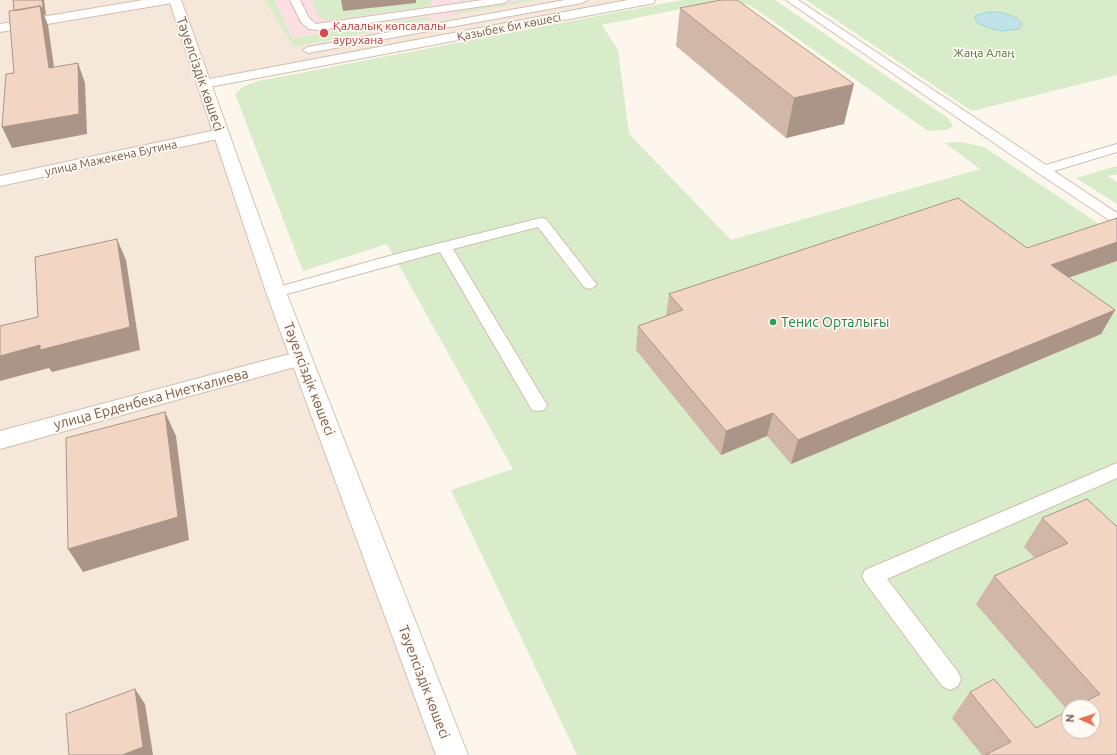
<!DOCTYPE html>
<html>
<head>
<meta charset="utf-8">
<style>
	body { margin:0 }
	#map { position:relative; width:1117px; height:755px; overflow:hidden; background:#fdf6ec; font-family:Ubuntu,sans-serif }
	canvas { display:block }
	.north { position:absolute; left:1061px; top:699px; width:40px; height:40px; box-sizing:border-box; background:#fffaf3; border:1px solid #cabbb1; border-radius:50%; rotate:273deg; font-size:11px; font-weight:700; line-height:16px; text-align:center; color:#7a5c4d }
	.north::after { content:''; display:block; margin:auto; width:14px; height:18px; background:#e76f51; clip-path:polygon(50% 0,100% 100%,50% 72%,0 100%) }
</style>
</head>
<body>
<div id="map">
<canvas width="1117" height="755"></canvas>
<div class="north">N</div>
</div>
<script>
const c = document.querySelector('canvas').getContext('2d');
c.lineJoin = 'round';
function fill(path, color) {
  c.fillStyle = color;
  c.fill(path, 'evenodd');
}
function poly(rows) {
  const path = new Path2D();
  for (const r of rows) {
    path.moveTo(r[0], r[1]);
    for (let i = 2; i < r.length; i += 2) path.lineTo(r[i], r[i + 1]);
  }
  return path;
}
function trace(path, color, width, dash) {
  c.strokeStyle = color;
  c.lineWidth = width;
  c.lineCap = dash ? 'butt' : 'round';
  c.setLineDash(dash || []);
  c.stroke(path);
}
function write(font, color, halo, rows, align = 'center') {
  c.font = font + ' Ubuntu,sans-serif';
  c.lineWidth = 3.5;
  c.setLineDash([]);
  c.textBaseline = 'middle';
  c.strokeStyle = halo;
  c.fillStyle = color;
  for (const [text, x, y, turn = 0] of rows) {
    c.save();
    c.translate(x, y);
    c.rotate((+turn || 0) * Math.PI / 180);
    c.textAlign = isNaN(turn) ? turn : align;
    if (halo) c.strokeText(text, 0, 0);
    c.fillText(text, 0, 0);
    c.restore();
  }
}
fill(poly([
	[0,0,649,0,204,84,452,755,0,755]
]), '#f5e8da');
fill(poly([
	[265,0,535,0,294,47]
]), '#fbdfe3');
fill(poly([
	[265,0,274,0,292,38,423,17,433,19,294,47],
	[312,0,340,0,343,11,416,3,415,0,432,0,432,4,423,7,329,20,324,20,319,17],
	[521,0,535,0,453,15,456,12],
	[681,0,775,0,948,118,953,126,947,130,928,131,750,5,720,1,602,25,618,50,629,134,731,240,980,169,945,143,961,142,984,147,1117,236,1117,755,577,755,451,490,513,469,387,244,303,271,235,94,244,86,258,81],
	[1069,707,1093,707,1093,731,1069,731],
	[806,0,1117,0,1117,75,972,111],
	[1117,166,1117,174,1108,176,1117,182,1117,204,1076,178]
]), '#d8ecc9');
const water = poly([
	[990,12,1000,12,1017,18,1021,22,1022,26,1019,29,1002,31,992,29,977,23,975,19,976,15,990,12]
]);
fill(water, '#bfe3e8');
trace(water, '#a5d3da', 1);
const service = poly([
	[290,0,300,0,309,18,316,24,483,0,509,0,504,3,320,30,309,29,301,22,290,0],
	[565,0,587,0,582,3,308,53,303,50,308,47,565,0],
	[786,0,798,0,1046,165,1117,144,1117,152,1054,171,1117,213,1117,223,1112,222,1038,173,786,0],
	[541,218,546,219,594,281,597,284,594,287,589,289,584,287,538,227,453,249,547,405,544,410,538,411,532,410,440,252,276,297,271,295,268,292,271,289,389,256,541,218],
	[1117,463,1117,478,887,579,958,672,961,679,958,686,950,690,942,686,865,582,862,576,865,570,1117,463]
]);
const minor = poly([
	[143,0,172,0,171,3,166,4,0,32,0,24,143,0],
	[221,129,227,131,229,134,227,137,0,186,0,176,221,129],
	[301,351,309,353,312,358,309,363,0,449,0,431,301,351]
]);
const tertiary = poly([
	[628,0,655,0,654,3,649,4,204,88,199,87,197,84,199,81,204,80,628,0]
]);
const secondary = poly([
	[169,0,181,0,286,292,468,755,436,755,266,292,169,0]
]);
trace(service, '#d1beb0', 2);
trace(minor, '#d1beb0', 2);
trace(tertiary, '#d1beb0', 2);
trace(secondary, '#d6c0b0', 2);
fill(service, '#fff');
fill(minor, '#fff');
fill(tertiary, '#fff');
fill(secondary, '#fff');
fill(poly([
	[680,8,844,124,786,138,676,46],
	[1069,278,1115,310,1101,334,791,464,767,436,721,455,636,350,638,326,666,316,669,294],
	[1063,510,1117,755,982,755,952,718,970,692,1036,728,1068,711,976,604,994,576,1035,558,1024,547,1042,518],
	[1069,707,1093,707,1069,731]
]), '#d1b7a8');
fill(poly([
	[42,0,44,0,46,15,44,15,48,25,57,88,49,68,40,8],
	[341,0,416,0,416,3,343,11],
	[78,63,85,83,87,134,12,148,2,127],
	[854,84,844,124,786,138,794,98],
	[117,239,126,260,140,350,52,372,49,368,0,381,0,356],
	[1117,242,1117,261,1039,288,1051,265],
	[1115,310,1101,334,791,464,798,440],
	[165,412,176,436,189,540,83,572,68,549],
	[773,413,767,436,721,455,726,431],
	[135,689,145,704,153,755,122,755]
]), '#aa9588');
const building = poly([
	[13,0,42,0,43,7,41,8,40,6,14,11,13,0],
	[721,0,737,0,854,84,794,98,680,8,721,0],
	[40,6,49,68,78,63,79,114,2,127,6,74,14,73,9,11,40,6],
	[958,198,1027,248,1117,218,1117,242,1051,265,1115,310,798,440,773,413,726,431,638,326,683,310,669,294,958,198],
	[117,239,130,327,40,350,40,345,0,356,0,326,38,317,35,257,117,239],
	[165,412,178,517,68,549,66,438,165,412],
	[1087,499,1116,526,1117,526,1117,755,985,755,1011,742,970,692,994,679,1036,728,1069,710,1069,731,1093,731,1093,707,1075,707,1100,694,994,576,1068,543,1042,518,1087,499],
	[135,689,143,747,122,755,69,755,66,714,135,689]
]);
fill(building, '#f3d5c3');
trace(building, '#aa9588', 1);
for (const [x, y, r, color] of [
	[324,33,5,"#e0444e"],
	[773,322,4,"#2e9e5b"]
]) {
  const dot = new Path2D();
  dot.arc(x, y, r, 0, 2 * Math.PI);
  c.fillStyle = color;
  c.fill(dot);
  trace(dot, '#fffaf3', 1.5);
}
write('12px', '#be3a42', '#fffaf3', [
	["Қалалық көпсалалы",333,26],
	["аурухана",333,40]
], 'left');
write('12px', '#7a5c4d', '#fffaf3', [
	["Қазыбек би көшесі",509,27,-11],
	["улица Мажекена Бутина",111,158,-12]
]);
write('12px', '#537a41', '#fffaf3', [
	["Жаңа Алаң",984,53]
]);
write('14px', '#7a5c4d', '#fffaf3', [
	["Тәуелсіздік көшесі",200,74,71],
	["Тәуелсіздік көшесі",309,379,69],
	["улица Ерденбека Ниеткалиева",151,399,-15],
	["Тәуелсіздік көшесі",424,682,69]
]);
write('14px', '#27864d', '#fffaf3', [
	["Тенис Орталығы",781,322]
], 'left');
</script>
</body>
</html>
